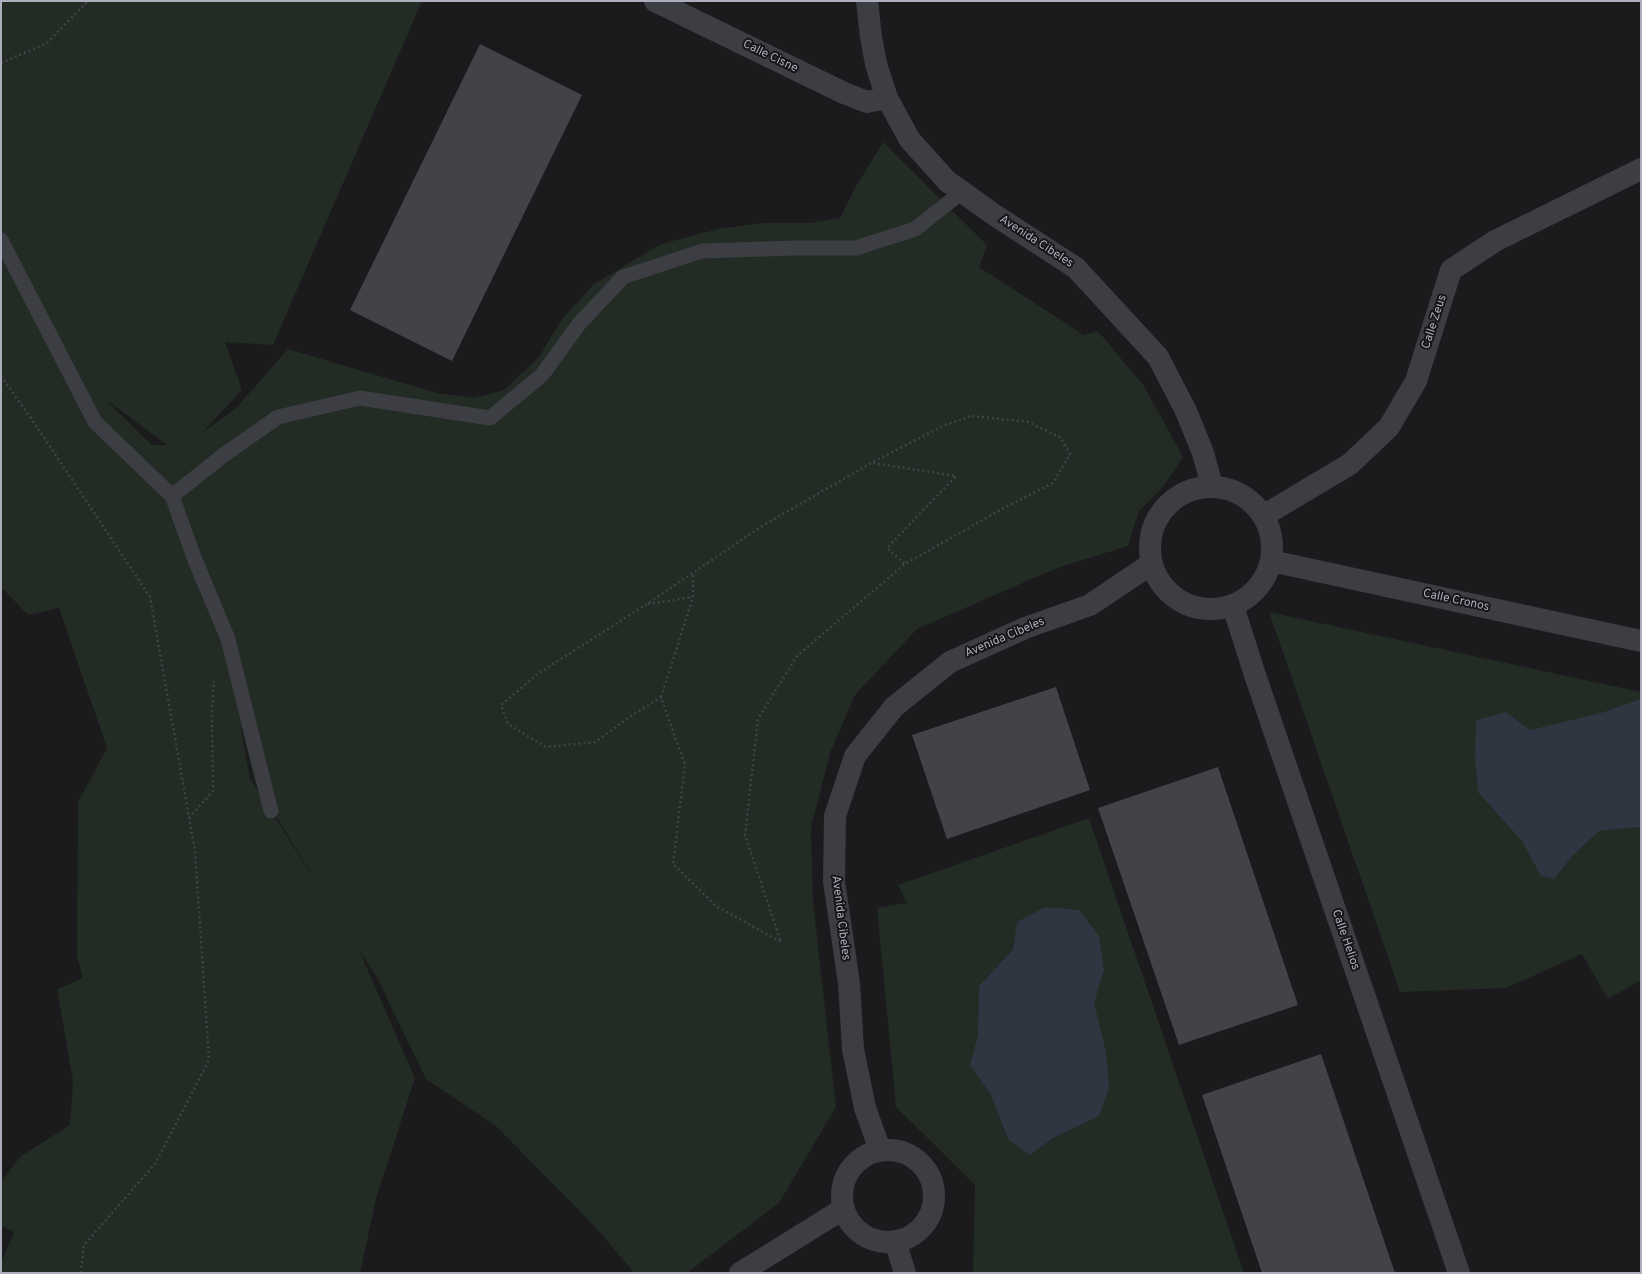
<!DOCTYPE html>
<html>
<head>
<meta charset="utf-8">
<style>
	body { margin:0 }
	#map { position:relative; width:1642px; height:1274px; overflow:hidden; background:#1b1a1d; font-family:Overpass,sans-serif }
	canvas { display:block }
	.frame { position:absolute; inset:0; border:2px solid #acaebd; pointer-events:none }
</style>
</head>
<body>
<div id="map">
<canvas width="1642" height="1274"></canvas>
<div class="frame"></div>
</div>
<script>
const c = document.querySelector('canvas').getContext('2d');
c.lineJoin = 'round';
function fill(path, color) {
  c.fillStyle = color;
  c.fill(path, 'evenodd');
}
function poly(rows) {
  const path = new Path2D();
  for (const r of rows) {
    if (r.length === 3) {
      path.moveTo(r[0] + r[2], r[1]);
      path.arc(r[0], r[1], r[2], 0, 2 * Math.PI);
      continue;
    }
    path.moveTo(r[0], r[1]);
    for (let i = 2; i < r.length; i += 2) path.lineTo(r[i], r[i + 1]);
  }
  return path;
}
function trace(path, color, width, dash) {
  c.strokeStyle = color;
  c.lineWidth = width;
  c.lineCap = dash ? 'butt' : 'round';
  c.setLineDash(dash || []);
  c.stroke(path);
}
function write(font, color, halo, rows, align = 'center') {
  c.font = font + ' Overpass,sans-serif';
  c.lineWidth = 4;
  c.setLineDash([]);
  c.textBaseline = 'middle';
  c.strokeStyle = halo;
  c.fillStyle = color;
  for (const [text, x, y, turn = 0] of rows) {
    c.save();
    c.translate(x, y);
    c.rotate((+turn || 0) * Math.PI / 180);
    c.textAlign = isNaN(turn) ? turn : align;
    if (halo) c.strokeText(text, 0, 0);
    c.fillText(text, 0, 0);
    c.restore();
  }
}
fill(poly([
	[1,1,422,1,273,345,225,342,242,390,203,432,236,408,288,349,437,393,474,398,504,390,539,357,562,319,594,284,661,244,718,229,761,223,810,223,840,218,855,188,883,142,987,245,979,267,1084,335,1098,331,1144,386,1183,457,1163,487,1139,511,1128,546,1057,568,917,629,855,695,830,753,811,828,813,901,836,1107,779,1203,687,1273,634,1273,599,1231,496,1126,426,1079,377,978,358,948,415,1078,376,1199,360,1273,1,1273,1,1263,14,1232,1,1226,1,1182,21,1156,70,1125,73,1081,57,989,83,978,77,956,78,802,107,748,59,608,28,615,1,587],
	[107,401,108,401,167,445,152,445],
	[240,723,255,782,326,898,250,778],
	[1269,612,1641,692,1641,980,1608,999,1582,954,1506,988,1400,992],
	[1089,818,1244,1273,973,1273,975,1185,896,1107,877,908,907,903,898,885]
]), '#222b24');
fill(poly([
	[1638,700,1641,700,1641,828,1634,827,1599,831,1573,855,1554,879,1541,876,1522,841,1478,792,1475,757,1476,720,1506,712,1530,730,1601,713],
	[1045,907,1079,910,1099,936,1104,970,1094,1003,1106,1052,1109,1088,1099,1116,1053,1138,1030,1155,1008,1139,991,1095,970,1065,978,1035,979,986,1013,950,1017,922]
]), '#2f3642');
fill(poly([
	[480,44,582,95,452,361,350,310],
	[1056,687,1090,790,947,839,912,735],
	[1218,767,1298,1005,1179,1045,1098,808],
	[1321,1054,1395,1273,1262,1273,1202,1095]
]), '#424247');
trace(poly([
	[1,63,47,43,88,1],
	[1,376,35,424,150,597,195,851,209,1060,155,1164,84,1245,81,1273],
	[972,416,1028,422,1060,437,1070,454,1053,483,1002,509,905,564,797,656,758,719,745,835,781,942,716,906,673,864,685,765,661,697,631,716,595,742,546,747,508,724,501,705,539,673,647,604,762,526,873,462,945,425,972,416],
	[873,463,956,476,887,548,905,564],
	[648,604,693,597],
	[661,697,693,597,693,573],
	[189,818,213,791,212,711,214,681]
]), '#414249', 2.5, [2, 3]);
trace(poly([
	[1,240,95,422,172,496],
	[271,811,228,639,195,560,172,496,225,454,278,417,360,398,490,418,542,375,579,324,623,277,702,251,795,248,856,248,915,229,962,192]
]), '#3d3d44', 15);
trace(poly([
	[655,1,844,93,867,102,887,98],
	[867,1,871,37,876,64,887,98,910,140,947,181,993,214,1076,268,1158,357,1186,411,1203,453,1212,486],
	[1211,548,61],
	[1263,516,1350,464,1389,427,1416,381,1451,270,1495,241,1641,169],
	[1271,561,1641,641],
	[1233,606,1255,675,1459,1273],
	[880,1150,865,1108,853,1049,849,983,834,881,835,816,855,756,894,707,950,662,1025,628,1090,605,1151,564],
	[888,1196,46],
	[895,1241,905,1273],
	[740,1273,843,1209]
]), '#3d3d44', 22);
write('12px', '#acaebd', '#161518', [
	["Calle Cisne",770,57,26],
	["Avenida Cibeles",1036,242,33],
	["Calle Zeus",1435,322,-72],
	["Calle Cronos",1456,601,12],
	["Avenida Cibeles",1005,638,-23],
	["Avenida Cibeles",840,918,83],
	["Calle Helios",1345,940,71]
]);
</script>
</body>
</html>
